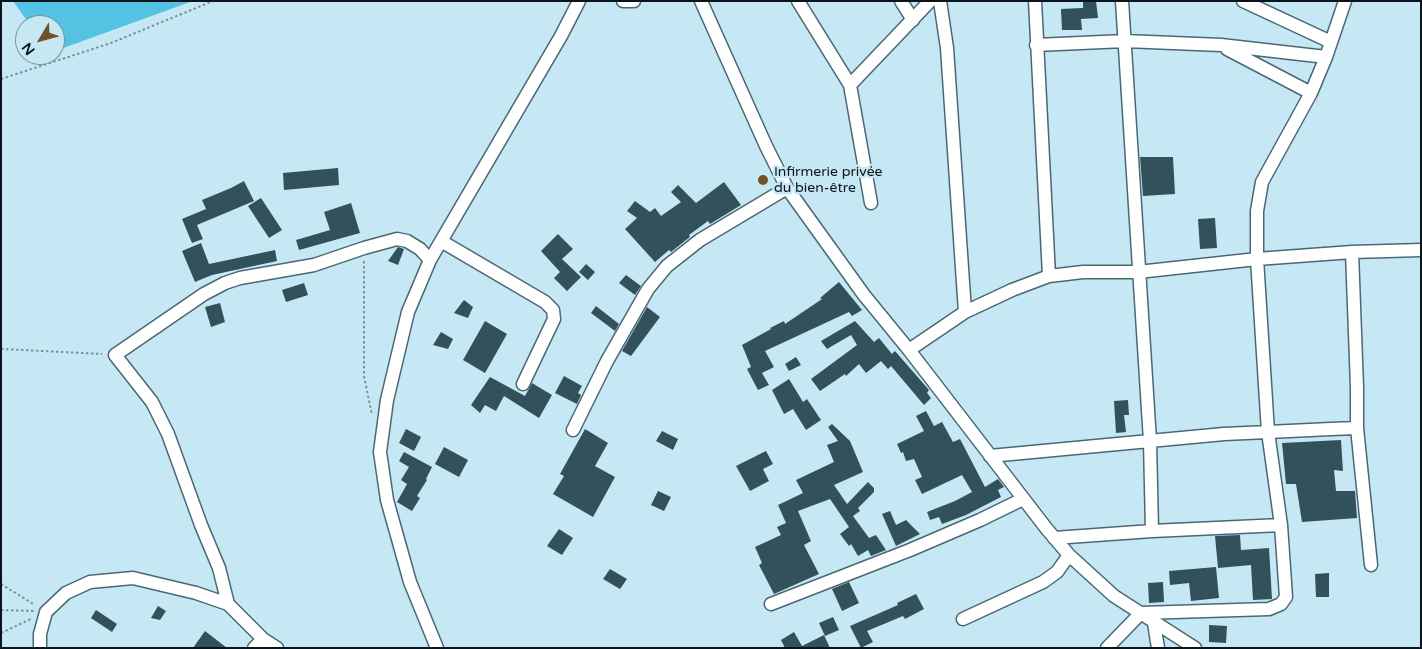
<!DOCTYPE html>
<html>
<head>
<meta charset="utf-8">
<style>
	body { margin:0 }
	#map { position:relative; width:1422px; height:649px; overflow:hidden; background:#c6e8f4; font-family:"Varela Round",sans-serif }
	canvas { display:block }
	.frame { position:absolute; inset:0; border:2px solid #09151a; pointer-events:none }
	.north { position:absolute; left:15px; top:15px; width:50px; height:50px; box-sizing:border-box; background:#c6e8f4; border:1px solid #7a949d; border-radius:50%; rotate:233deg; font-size:14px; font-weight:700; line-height:20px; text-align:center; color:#09151a }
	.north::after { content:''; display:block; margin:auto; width:18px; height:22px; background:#725127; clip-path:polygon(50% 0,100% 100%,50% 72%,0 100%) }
</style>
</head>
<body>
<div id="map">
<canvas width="1422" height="649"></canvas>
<div class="frame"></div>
<div class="north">N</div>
</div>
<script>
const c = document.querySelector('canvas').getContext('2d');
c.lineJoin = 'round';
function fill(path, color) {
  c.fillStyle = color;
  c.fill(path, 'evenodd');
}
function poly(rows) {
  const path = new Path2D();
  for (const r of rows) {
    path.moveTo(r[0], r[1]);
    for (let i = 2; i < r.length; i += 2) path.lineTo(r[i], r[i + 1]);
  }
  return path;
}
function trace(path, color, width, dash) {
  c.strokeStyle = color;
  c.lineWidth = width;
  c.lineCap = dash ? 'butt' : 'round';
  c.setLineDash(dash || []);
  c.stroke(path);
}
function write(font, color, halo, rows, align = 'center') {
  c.font = font + ' "Varela Round",sans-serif';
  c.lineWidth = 5;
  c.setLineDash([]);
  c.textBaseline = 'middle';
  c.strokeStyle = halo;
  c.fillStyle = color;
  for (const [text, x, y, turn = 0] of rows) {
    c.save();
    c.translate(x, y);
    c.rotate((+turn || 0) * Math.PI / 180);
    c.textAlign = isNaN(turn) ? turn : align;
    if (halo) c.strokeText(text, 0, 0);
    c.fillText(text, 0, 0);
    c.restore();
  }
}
fill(poly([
	[13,1,193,1,55,51,55,25,30,25]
]), '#53c2e3');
fill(poly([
	[1096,1,1098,18,1081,19,1082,30,1062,30,1061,9,1083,8,1083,2],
	[1140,157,1173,157,1175,194,1143,196],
	[338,168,339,185,284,190,283,173],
	[244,181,254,201,197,225,203,239,192,243,182,219,206,209,202,200,231,188],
	[724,182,741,205,710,224,708,221,689,235,690,237,686,240,671,252,669,250,655,262,625,229,637,218,627,211,635,201,650,212,655,208,661,216,681,202,671,192,678,185,696,203],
	[261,198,282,230,269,238,248,206],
	[351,203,360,233,299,250,296,240,330,230,324,212],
	[1215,218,1217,248,1200,249,1198,219],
	[558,234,573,249,562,259,581,277,567,291,554,278,560,272,541,251],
	[201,243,209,264,275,250,277,261,212,275,195,282,182,251],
	[398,247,404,249,398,265,388,261],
	[586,264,595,272,588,280,579,272],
	[626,275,641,286,635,295,619,283],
	[839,282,862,310,852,316,849,312,765,351,774,367,762,373,769,385,758,390,747,369,751,367,742,345,771,329,770,328,784,321,785,324,822,299,820,298],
	[304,283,308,295,286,302,282,290],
	[464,300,473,307,468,318,454,313],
	[220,303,225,322,211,327,205,307],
	[596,306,619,324,615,331,591,313],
	[647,307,660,317,631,356,622,351],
	[485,321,507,334,485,373,463,360],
	[855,321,874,342,879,338,892,354,895,351,929,390,927,393,931,398,924,405,891,366,888,369,881,361,866,373,859,364,846,376,845,374,820,391,811,379,857,345,851,335,827,349,821,341],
	[441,332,453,339,448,349,433,345],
	[796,357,801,365,789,371,785,364],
	[564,376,582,386,578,393,581,395,577,404,555,393],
	[490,377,525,396,532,383,552,395,539,418,504,396,496,411,485,405,480,413,471,405],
	[789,379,803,402,807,399,821,420,806,430,793,409,784,414,772,390],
	[1128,400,1129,415,1124,415,1126,432,1116,433,1114,401],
	[926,411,934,426,942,422,953,442,960,439,985,487,998,479,1004,487,998,490,1001,497,966,515,942,524,939,517,930,520,927,512,955,501,972,492,962,475,922,494,915,480,922,477,914,459,906,461,903,452,901,453,897,444,924,431,916,416],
	[832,424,850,441,863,472,834,485,847,504,868,482,874,488,874,492,858,508,860,511,853,516,869,538,876,535,886,550,871,556,868,550,858,556,851,544,849,546,840,534,849,527,830,499,798,511,811,541,804,545,819,574,774,594,759,565,762,563,755,547,781,535,777,527,786,523,778,505,803,493,796,480,834,462,827,445,838,441,828,427],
	[406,429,421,437,414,451,399,443],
	[585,429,608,443,595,466,615,477,593,517,553,494,564,476,560,474],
	[662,431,678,439,673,450,656,441],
	[1341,440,1343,471,1334,470,1336,491,1355,491,1357,518,1302,522,1296,484,1286,484,1282,443],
	[444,447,468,460,459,477,435,464],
	[766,451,773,464,763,469,769,481,750,491,736,466],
	[404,452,432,467,426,479,427,480,417,496,420,498,412,511,397,502,407,484,401,480,409,467,399,461],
	[658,491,671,497,664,511,651,505],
	[890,511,896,525,906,520,920,534,896,546,882,514],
	[559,529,573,538,562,555,547,546],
	[1240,535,1241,550,1269,548,1272,599,1253,600,1251,565,1218,568,1215,536],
	[1216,567,1219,598,1191,601,1189,583,1170,585,1169,571],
	[610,569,627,579,620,589,603,579],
	[1329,573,1329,597,1316,597,1315,574],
	[849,582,859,603,842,611,832,589],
	[1163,582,1164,602,1149,603,1148,583],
	[916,594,924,609,905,619,903,616,867,631,873,642,861,648,850,626,898,605,897,603],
	[158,606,166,611,160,620,151,618],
	[96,610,117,624,112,632,91,618],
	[833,617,839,630,825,636,819,623],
	[1209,625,1227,626,1226,643,1209,642],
	[205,631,227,648,193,648],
	[794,632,802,646,824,635,830,648,785,648,781,640]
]), '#33515b');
const minor = poly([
	[623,1,634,1],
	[701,1,766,146,787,188,864,295,909,350,1046,528,1069,555,1114,596,1195,648],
	[798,1,850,85,930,1],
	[901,1,913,20],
	[940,1,947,48,965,312],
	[1035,1,1049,276],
	[1243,1,1331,42],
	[1036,45,1125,41,1221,45,1326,57],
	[1227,49,1311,93],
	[850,85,871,203],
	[441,241,545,302,553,310,554,319,523,384],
	[1352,252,1421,250],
	[909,350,965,312,1012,290,1049,276,1083,272,1138,272,1257,259,1257,211,1262,182,1311,93,1326,57,1345,1],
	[1357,428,1371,565],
	[573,430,607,361,648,289,667,266,700,240,787,188],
	[990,456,1224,434,1268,432,1331,429,1357,428,1357,387,1352,252,1257,259,1268,432,1281,525,1152,531],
	[1054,538,1152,531,1150,441,1122,1],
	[228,604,219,568,201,525,168,434,152,402,115,355,204,294,225,283,240,278,314,265,364,248,397,239,407,241,420,249,430,260],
	[771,604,910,550,980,520,1023,499],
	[963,619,1043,582,1057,572,1069,555],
	[1154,623,1158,648],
	[40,648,40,634,46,612,66,593,90,582,133,578,196,593,228,604,263,639,277,648],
	[254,648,263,639],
	[437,648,410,582,387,500,380,452,387,400,408,312,430,260,561,36,579,1],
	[1107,648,1141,613,1269,609,1281,604,1286,597,1281,525]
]);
trace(minor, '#4a6873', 15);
trace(poly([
	[1,79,111,43,213,1],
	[364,261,364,376,372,415],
	[1,349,102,354],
	[1,584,35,605],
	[1,610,34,611],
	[1,633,31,619]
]), '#78919b', 2, [2.5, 2.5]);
trace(minor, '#fff', 12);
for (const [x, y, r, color] of [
	[763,180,6,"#725127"]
]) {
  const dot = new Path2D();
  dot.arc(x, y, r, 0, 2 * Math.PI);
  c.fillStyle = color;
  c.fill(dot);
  trace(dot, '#c6e8f4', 2);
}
write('14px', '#09151a', '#c6e8f4', [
	["Infirmerie privée",774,172],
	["du bien-être",774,188]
], 'left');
</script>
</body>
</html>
